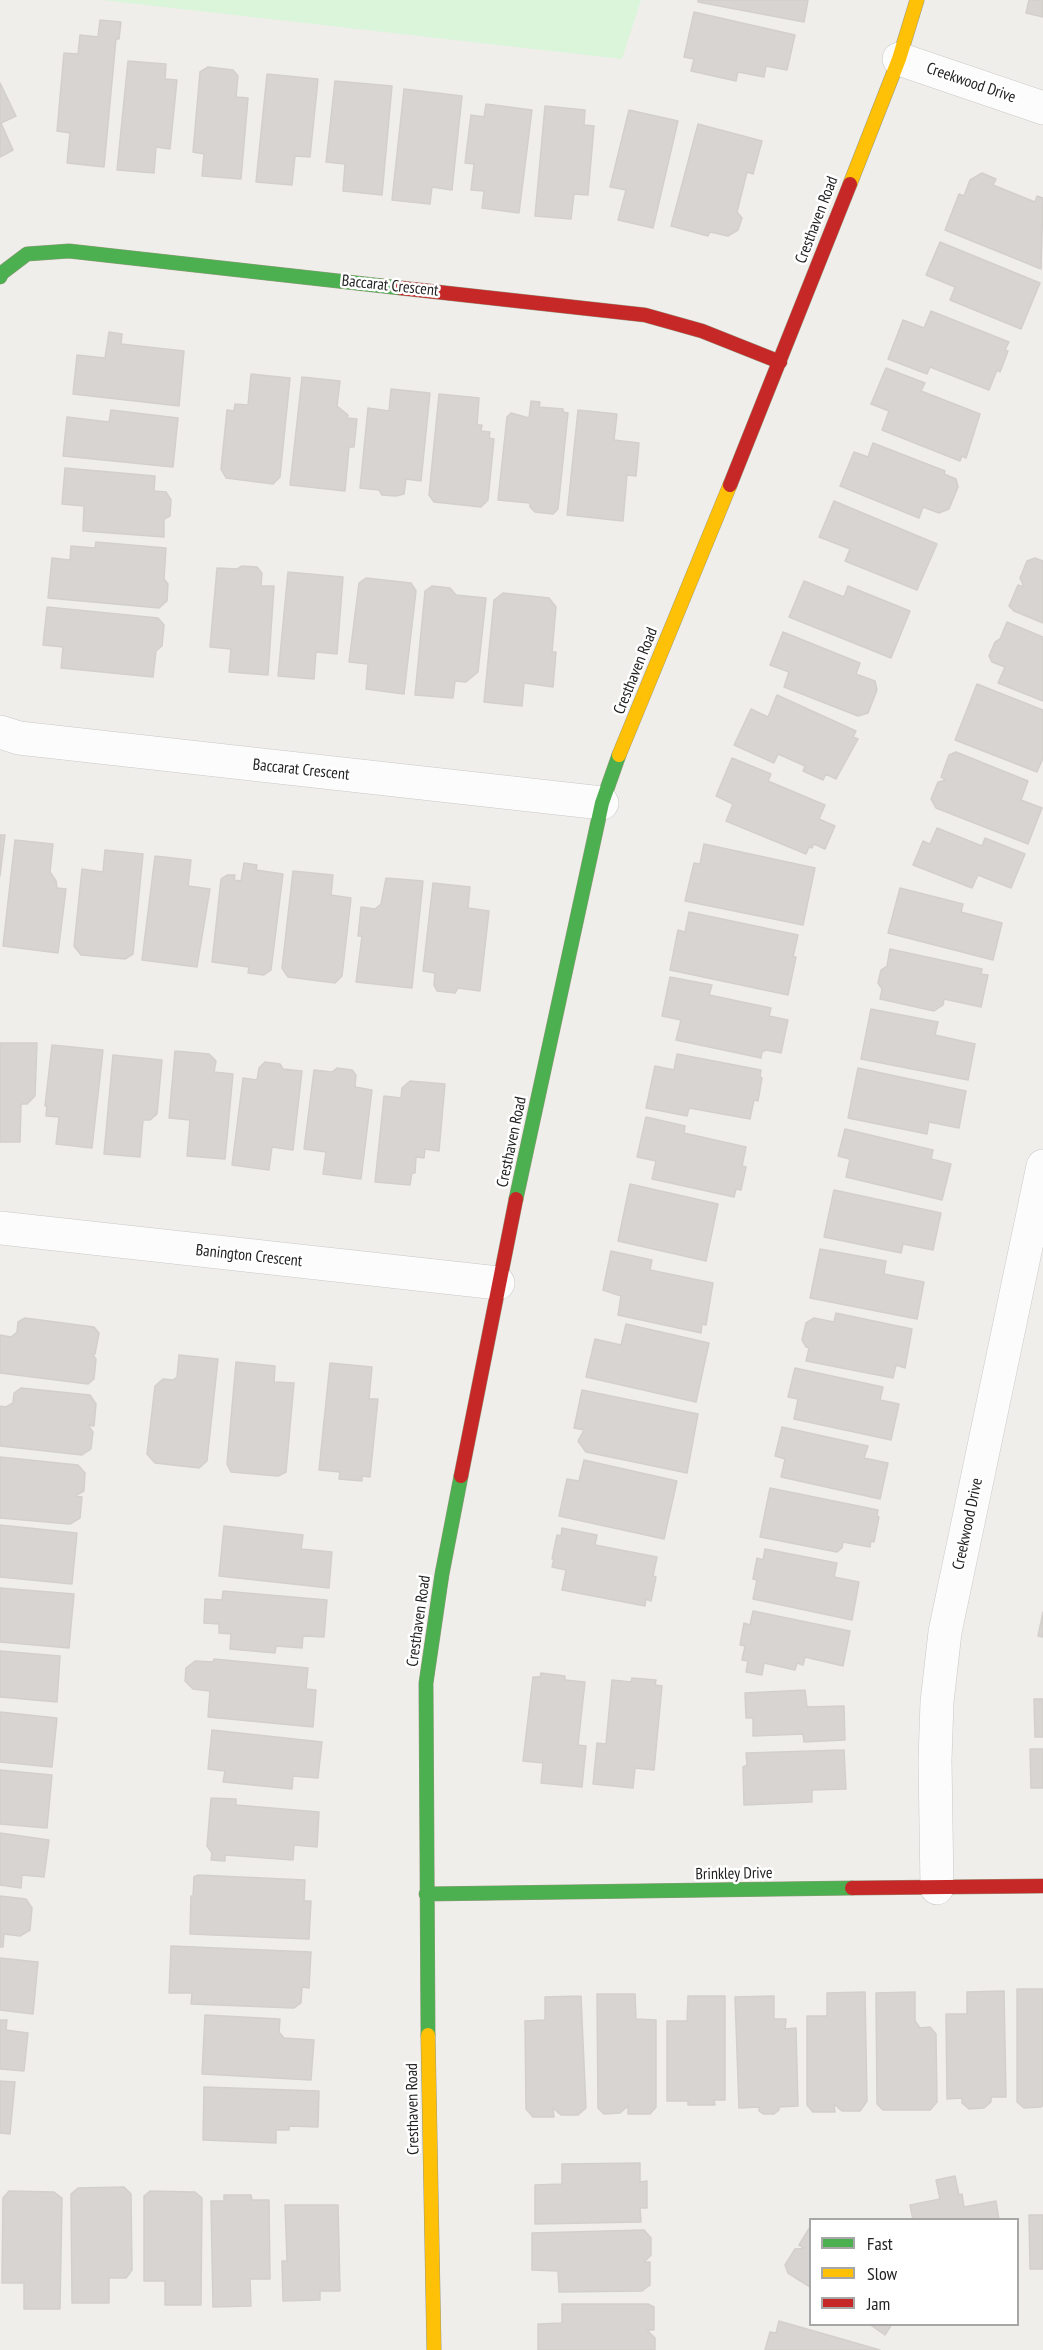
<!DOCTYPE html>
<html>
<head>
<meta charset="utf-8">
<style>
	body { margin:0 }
	#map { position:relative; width:1043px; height:2350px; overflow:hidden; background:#f0eeeb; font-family:"PT Sans Narrow",sans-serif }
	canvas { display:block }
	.legend { position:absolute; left:809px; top:2218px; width:210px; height:108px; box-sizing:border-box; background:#fff; border:2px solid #a7a7a7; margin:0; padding:8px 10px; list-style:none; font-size:18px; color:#222 }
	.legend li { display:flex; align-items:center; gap:12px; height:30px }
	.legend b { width:30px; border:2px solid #a7a7a7 }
</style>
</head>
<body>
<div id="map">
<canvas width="1043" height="2350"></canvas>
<ul class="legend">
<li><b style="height:8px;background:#4caf50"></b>Fast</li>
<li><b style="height:8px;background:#ffc107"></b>Slow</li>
<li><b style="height:8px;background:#c62828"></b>Jam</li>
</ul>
</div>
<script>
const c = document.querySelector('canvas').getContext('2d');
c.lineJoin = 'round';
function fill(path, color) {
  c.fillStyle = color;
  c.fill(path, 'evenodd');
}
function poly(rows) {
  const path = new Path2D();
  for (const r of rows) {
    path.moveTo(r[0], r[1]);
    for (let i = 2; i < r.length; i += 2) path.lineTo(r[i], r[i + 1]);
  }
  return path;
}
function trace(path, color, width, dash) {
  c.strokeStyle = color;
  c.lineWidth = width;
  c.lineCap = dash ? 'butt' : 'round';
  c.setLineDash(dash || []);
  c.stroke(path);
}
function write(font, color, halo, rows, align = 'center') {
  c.font = font + ' "PT Sans Narrow",sans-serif';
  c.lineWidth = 5;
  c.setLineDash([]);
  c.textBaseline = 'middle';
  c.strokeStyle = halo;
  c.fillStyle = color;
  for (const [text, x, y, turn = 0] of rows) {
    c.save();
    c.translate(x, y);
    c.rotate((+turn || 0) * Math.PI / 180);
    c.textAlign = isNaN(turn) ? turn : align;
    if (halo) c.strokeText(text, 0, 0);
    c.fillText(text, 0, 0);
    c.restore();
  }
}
fill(poly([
	[102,0,641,0,622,59]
]), '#daf5da');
const building = poly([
	[698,0,808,0,804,22,698,2,698,0],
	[1029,0,1043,0,1043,17,1026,13,1029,0],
	[694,12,795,35,787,70,766,66,764,77,738,72,736,81,691,71,694,59,684,57,694,12],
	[100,20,121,22,119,39,116,39,104,167,67,163,70,133,57,131,64,53,78,54,80,35,98,37,100,20],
	[128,61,166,64,165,79,177,80,170,149,156,147,154,173,117,170,128,61],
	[208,67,233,70,238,76,236,97,248,98,241,179,202,176,204,154,193,152,200,72,208,67],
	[267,74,318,79,310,157,295,156,292,185,256,182,267,74],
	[335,81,392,86,382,195,343,191,345,164,326,162,335,81],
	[0,83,16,116,1,123,13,150,0,157,0,83],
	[404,89,462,96,452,190,432,187,430,204,392,200,404,89],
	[486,104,532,110,519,213,482,208,484,191,471,190,474,164,465,163,471,115,484,117,486,104],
	[545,106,585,110,584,125,594,126,588,195,574,194,571,219,535,216,545,106],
	[629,110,678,121,653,228,618,220,626,190,610,187,629,110],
	[698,124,762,141,753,174,747,172,737,212,742,218,738,230,728,236,710,232,708,236,671,226,698,124],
	[982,173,996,179,993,185,1035,202,1037,196,1043,198,1041,269,945,230,959,194,964,196,970,180,982,173],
	[940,242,1040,283,1021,329,950,300,955,287,926,275,940,242],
	[931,311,1009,342,1005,350,1008,351,1000,372,997,370,989,390,930,367,927,374,888,359,903,320,924,328,931,311],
	[109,332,122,334,121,344,184,351,179,406,73,394,77,355,105,358,109,332],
	[886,368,925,383,921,391,980,414,966,458,962,456,960,461,882,430,889,411,871,404,886,368],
	[251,374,290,378,280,477,273,484,226,478,221,469,227,410,234,411,235,404,248,405,251,374],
	[302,377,340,381,337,406,348,415,347,418,357,419,354,447,349,447,345,491,290,485,302,377],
	[391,389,430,393,421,481,406,479,404,494,396,496,382,495,379,490,360,488,368,408,389,411,391,389],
	[439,394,479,398,477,425,482,425,481,431,490,432,489,438,494,439,488,500,481,507,434,502,429,495,439,394],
	[531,401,540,402,539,407,563,409,563,412,568,413,558,509,553,514,535,512,530,507,530,503,498,500,507,417,511,413,529,418,531,401],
	[111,410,178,418,173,467,63,456,67,417,109,422,111,410],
	[578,410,617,414,614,440,639,443,636,476,627,475,623,521,567,515,578,410],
	[873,443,945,471,944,474,956,479,958,487,949,509,939,513,923,507,919,518,840,486,854,452,868,457,873,443],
	[65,468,155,476,154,491,166,492,171,500,170,516,164,519,164,537,83,531,84,506,62,504,65,468],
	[834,501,937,544,917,590,845,561,850,549,819,537,834,501],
	[96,542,166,548,164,579,168,584,167,601,159,608,48,598,52,558,70,560,71,546,95,548,96,542],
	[1035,558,1043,561,1043,623,1014,611,1009,606,1018,585,1024,587,1020,578,1027,561,1035,558],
	[242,566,257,567,262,573,261,586,274,586,268,675,229,672,231,649,210,647,217,568,237,569,242,566],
	[288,572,343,577,337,654,316,652,314,679,278,676,288,572],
	[366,578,411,583,416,591,404,694,366,689,368,664,349,662,359,583,366,578],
	[804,581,844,597,848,586,910,611,891,658,789,617,804,581],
	[432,586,450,588,456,595,486,598,478,672,466,682,455,681,453,698,415,695,425,591,432,586],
	[503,593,549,598,556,607,552,652,556,652,553,687,524,683,522,706,484,702,494,600,503,593],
	[47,607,158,618,164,625,162,646,156,651,153,677,61,668,63,647,43,645,47,607],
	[1007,622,1043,637,1043,701,998,683,1005,667,992,662,989,656,995,642,1000,639,1007,622],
	[783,632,860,663,856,674,875,681,877,690,868,713,858,716,784,687,789,672,770,665,783,632],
	[977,684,1043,710,1043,758,1037,772,955,740,977,684],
	[777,695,856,731,853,737,858,739,836,779,826,774,823,780,803,771,805,766,778,754,774,763,734,745,751,709,768,717,777,695],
	[956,752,1028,781,1021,800,1042,808,1028,844,936,808,931,799,938,782,946,780,941,777,949,755,956,752],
	[732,758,771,774,768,781,825,805,819,819,835,826,825,849,814,844,812,848,809,847,806,854,726,821,733,804,716,796,732,758],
	[937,828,982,846,985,838,1025,854,1011,888,978,875,972,888,913,865,923,841,930,844,937,828],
	[0,835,5,835,0,876,0,835],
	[15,840,53,844,50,872,56,881,57,888,66,889,58,953,3,946,15,840],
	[704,844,815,868,803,925,685,901,694,863,700,864,704,844],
	[105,850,143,854,133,954,125,959,81,955,74,946,82,869,103,872,105,850],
	[155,856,191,860,188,886,210,889,197,967,142,960,155,856],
	[244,863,257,865,256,870,283,874,271,970,264,975,248,973,249,967,212,962,221,879,227,875,235,875,234,880,241,881,244,863],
	[293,871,333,875,331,895,351,898,342,976,335,983,288,977,282,968,293,871],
	[386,878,423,881,412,988,356,982,362,936,358,936,361,907,375,909,381,904,386,878],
	[433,883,470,887,468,908,489,911,480,991,458,988,455,993,437,991,434,985,435,973,423,971,433,883],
	[900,888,963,904,961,912,1002,923,993,960,888,933,900,888],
	[689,912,798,935,793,957,796,957,788,995,670,970,678,930,685,932,689,912],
	[890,949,982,969,981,974,988,975,981,1007,944,999,943,1005,934,1011,880,999,882,989,878,983,881,970,887,966,890,949],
	[670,977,712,985,709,995,771,1008,769,1016,788,1020,781,1053,766,1050,762,1052,761,1058,676,1040,681,1020,662,1016,670,977],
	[871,1009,938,1022,935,1035,975,1044,968,1080,861,1059,871,1009],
	[0,1043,37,1043,35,1096,27,1104,21,1104,20,1142,0,1142,0,1043],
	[52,1045,103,1050,92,1148,56,1144,59,1117,46,1116,47,1106,45,1106,52,1045],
	[175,1051,209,1054,216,1061,214,1072,233,1074,225,1159,187,1156,190,1120,169,1118,175,1051],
	[677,1054,761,1070,760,1077,762,1078,758,1101,754,1100,750,1119,689,1108,687,1116,646,1108,655,1066,674,1070,677,1054],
	[113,1055,162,1060,157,1114,150,1120,143,1120,140,1157,104,1154,113,1055],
	[265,1062,280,1064,283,1069,302,1071,293,1150,272,1147,269,1170,232,1165,243,1078,257,1080,259,1068,265,1062],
	[337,1068,352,1070,356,1075,355,1087,372,1090,361,1179,323,1174,326,1152,304,1149,314,1070,332,1072,337,1068],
	[858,1068,966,1091,959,1128,929,1122,927,1134,848,1118,858,1068],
	[410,1081,445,1084,439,1151,425,1149,424,1158,416,1157,415,1173,412,1173,410,1185,375,1182,384,1096,401,1098,402,1088,410,1081],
	[646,1117,685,1126,684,1133,746,1147,742,1166,746,1167,741,1190,736,1189,734,1197,652,1179,656,1161,637,1157,646,1117],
	[845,1129,933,1150,931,1159,951,1164,942,1200,846,1177,850,1159,838,1156,845,1129],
	[630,1184,718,1204,706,1261,618,1241,630,1184],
	[834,1190,941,1213,933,1250,903,1244,901,1253,824,1237,834,1190],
	[820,1249,886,1261,884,1274,924,1282,917,1319,810,1298,820,1249],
	[611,1251,652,1260,650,1270,713,1283,706,1325,702,1324,701,1333,618,1315,621,1296,603,1290,611,1251],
	[836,1313,912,1329,905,1368,896,1365,893,1378,806,1361,809,1348,806,1347,802,1340,806,1323,814,1318,834,1322,836,1313],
	[25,1318,94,1327,99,1333,95,1354,92,1354,96,1359,94,1379,88,1384,0,1373,0,1335,11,1337,17,1332,18,1322,25,1318],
	[626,1324,709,1343,696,1402,586,1377,595,1339,621,1345,626,1324],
	[179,1355,218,1359,207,1461,199,1468,155,1463,147,1454,155,1386,163,1379,173,1380,177,1377,179,1355],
	[236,1362,275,1366,274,1382,294,1383,286,1472,278,1476,231,1472,227,1464,236,1362],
	[330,1363,372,1367,369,1399,378,1399,370,1477,362,1476,362,1481,339,1479,340,1472,319,1470,330,1363],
	[795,1368,883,1387,880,1400,899,1404,891,1440,794,1419,798,1399,788,1397,795,1368],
	[21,1388,90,1395,96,1404,94,1426,88,1425,93,1432,91,1449,82,1455,0,1446,0,1406,6,1407,13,1403,14,1393,21,1388],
	[582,1390,698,1414,687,1473,586,1452,578,1441,584,1430,574,1428,582,1390],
	[782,1427,868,1446,864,1458,888,1463,880,1499,781,1477,785,1459,775,1456,782,1427],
	[0,1457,78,1465,85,1473,84,1491,75,1496,82,1497,80,1518,70,1524,0,1518,0,1457],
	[584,1460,677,1481,664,1539,559,1516,567,1479,579,1481,584,1460],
	[770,1488,878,1510,877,1516,879,1517,874,1542,871,1541,870,1547,843,1542,842,1548,837,1552,760,1537,770,1488],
	[0,1525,77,1533,72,1584,0,1577,0,1525],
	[224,1526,303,1535,301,1549,332,1552,329,1588,219,1576,224,1526],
	[562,1528,597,1535,595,1545,657,1557,653,1576,656,1577,651,1601,646,1599,645,1606,562,1590,566,1570,552,1567,554,1559,552,1559,557,1535,561,1536,562,1528],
	[765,1549,837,1563,834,1577,859,1582,852,1620,753,1599,757,1580,753,1579,757,1558,763,1560,765,1549],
	[0,1588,74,1594,69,1648,0,1642,0,1588],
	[223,1591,327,1600,324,1637,303,1636,302,1648,276,1646,275,1653,230,1649,231,1634,219,1633,219,1624,204,1623,205,1599,222,1600,223,1591],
	[753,1611,850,1631,843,1666,805,1657,803,1665,797,1663,795,1670,764,1663,762,1675,746,1672,748,1661,742,1660,745,1646,740,1645,744,1623,750,1625,753,1611],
	[1043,1612,1043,1637,1038,1636,1043,1612],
	[0,1651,60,1656,57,1702,0,1697,0,1651],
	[214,1659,308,1668,306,1689,316,1690,313,1727,208,1717,210,1691,193,1689,185,1681,186,1668,195,1661,213,1662,214,1659],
	[541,1673,565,1676,565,1680,585,1682,578,1745,586,1746,582,1787,541,1783,543,1763,523,1761,533,1677,540,1677,541,1673],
	[632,1678,656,1680,655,1685,662,1686,654,1770,635,1768,633,1788,593,1784,597,1743,606,1744,612,1680,631,1682,632,1678],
	[805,1690,807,1707,844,1706,845,1740,804,1742,803,1734,753,1736,753,1718,746,1718,745,1693,805,1690],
	[1034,1699,1043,1699,1043,1737,1035,1737,1034,1699],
	[0,1712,57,1718,52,1767,0,1762,0,1712],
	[212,1730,322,1742,318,1778,293,1776,292,1789,223,1782,225,1771,208,1769,212,1730],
	[1030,1749,1043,1749,1043,1788,1031,1788,1030,1749],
	[844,1750,846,1789,812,1790,812,1802,744,1805,743,1767,747,1765,746,1753,844,1750],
	[0,1770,52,1775,47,1828,0,1824,0,1770],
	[211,1798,236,1799,236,1805,319,1812,317,1847,294,1845,293,1860,225,1855,225,1861,211,1860,212,1853,207,1846,211,1798],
	[0,1833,49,1840,44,1877,22,1875,21,1888,0,1885,0,1833],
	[198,1875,305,1880,304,1901,311,1901,309,1939,190,1934,191,1896,193,1896,194,1877,198,1875],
	[0,1896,26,1899,32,1908,30,1930,20,1936,4,1934,3,1947,0,1947,0,1896],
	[171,1946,311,1952,309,1988,302,1987,301,2003,294,2008,191,2004,192,1993,169,1993,171,1946],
	[0,1958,38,1962,33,2014,0,2010,0,1958],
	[1017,1989,1043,1989,1043,2105,1041,2107,1024,2108,1017,2102,1017,1989],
	[1004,1991,1006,2097,991,2097,991,2102,984,2108,969,2109,962,2103,962,2098,947,2099,946,2014,967,2014,967,1992,1004,1991],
	[865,1992,867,2101,860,2111,842,2111,834,2104,835,2112,813,2112,807,2105,807,2016,827,2016,827,1993,865,1992],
	[915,1992,915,2021,920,2028,930,2027,936,2034,937,2102,930,2110,883,2110,877,2104,876,1993,915,1992],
	[597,1994,635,1994,636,2019,656,2020,656,2107,650,2114,628,2114,628,2106,620,2113,604,2114,598,2108,597,1994],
	[581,1996,586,2108,578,2115,561,2115,553,2108,554,2117,533,2117,526,2109,525,2021,545,2020,545,1997,581,1996],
	[688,1996,725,1996,725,2100,714,2100,715,2105,688,2105,688,2101,667,2101,667,2021,687,2021,688,1996],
	[774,1996,774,2019,786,2019,785,2029,796,2028,798,2106,779,2107,779,2110,774,2114,764,2114,759,2111,759,2107,739,2108,735,1997,774,1996],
	[205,2015,280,2019,279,2032,284,2038,314,2040,311,2080,202,2074,205,2015],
	[0,2020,7,2020,6,2030,28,2033,24,2071,0,2069,0,2020],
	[0,2081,15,2082,10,2134,0,2133,0,2081],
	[204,2087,319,2091,318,2127,289,2126,289,2130,276,2130,276,2143,203,2140,204,2087],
	[640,2163,640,2182,647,2181,647,2208,640,2208,641,2222,535,2224,535,2185,562,2184,562,2164,640,2163],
	[955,2176,959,2195,962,2194,964,2207,996,2201,999,2220,913,2220,910,2205,940,2199,936,2180,955,2176],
	[124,2187,131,2194,132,2270,126,2278,109,2278,109,2303,72,2303,71,2194,78,2188,124,2187],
	[9,2191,54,2192,62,2198,60,2309,24,2309,24,2283,2,2283,3,2198,9,2191],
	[150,2191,195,2192,202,2198,201,2305,165,2305,165,2281,144,2281,144,2196,150,2191],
	[224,2195,251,2195,252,2200,269,2200,270,2279,250,2279,251,2306,213,2307,211,2201,224,2201,224,2195],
	[285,2205,338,2205,340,2291,320,2291,320,2300,283,2301,282,2261,287,2261,285,2205],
	[1029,2215,1043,2215,1043,2269,1030,2269,1029,2215],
	[810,2227,810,2287,788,2273,785,2265,795,2249,804,2248,799,2245,810,2227],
	[644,2230,651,2238,651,2255,644,2262,650,2262,650,2285,642,2291,559,2292,558,2271,532,2270,532,2233,644,2230],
	[562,2304,648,2304,654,2307,654,2330,647,2330,655,2338,655,2350,538,2350,538,2324,562,2323,562,2304],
	[779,2321,880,2350,765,2350,770,2332,776,2333,779,2321],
	[869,2324,892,2324,885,2335,869,2324]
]);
fill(building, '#d7d4d2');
trace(building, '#d3d0cc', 1.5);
const street = poly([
	[899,59,1043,108],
	[0,732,19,738,602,803],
	[0,1228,498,1283],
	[937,1888,935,1760,937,1702,945,1632,1043,1166]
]);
const fast = poly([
	[0,277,2,273,27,254,69,251,401,288],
	[516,1199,602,803,619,755],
	[426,1894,852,1888],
	[428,2035,426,1683,442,1574,461,1476]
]);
const slow = poly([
	[850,184,899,59,917,0],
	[619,755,730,485],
	[428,2035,434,2350]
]);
const jam = poly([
	[401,288,645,315,702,331,780,362],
	[730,485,850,184],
	[461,1476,516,1199],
	[852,1888,1043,1886]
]);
trace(street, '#c9c8c7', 34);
trace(fast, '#999a82', 15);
trace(slow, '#999a82', 15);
trace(jam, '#999a82', 15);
trace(street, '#fdfcfc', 33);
trace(fast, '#4caf50', 14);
trace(slow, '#ffc107', 14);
trace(jam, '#c62828', 14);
write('16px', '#222', '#fff', [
	["Creekwood Drive",971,83,19],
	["Cresthaven Road",817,220,-69],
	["Baccarat Crescent",390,286,6],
	["Cresthaven Road",636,671,-68],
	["Baccarat Crescent",301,770,6],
	["Cresthaven Road",512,1142,-78],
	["Banington Crescent",249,1256,6],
	["Creekwood Drive",968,1524,-78],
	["Cresthaven Road",419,1621,-82],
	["Brinkley Drive",734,1874,-1],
	["Cresthaven Road",413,2109,-91]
]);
</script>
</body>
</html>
